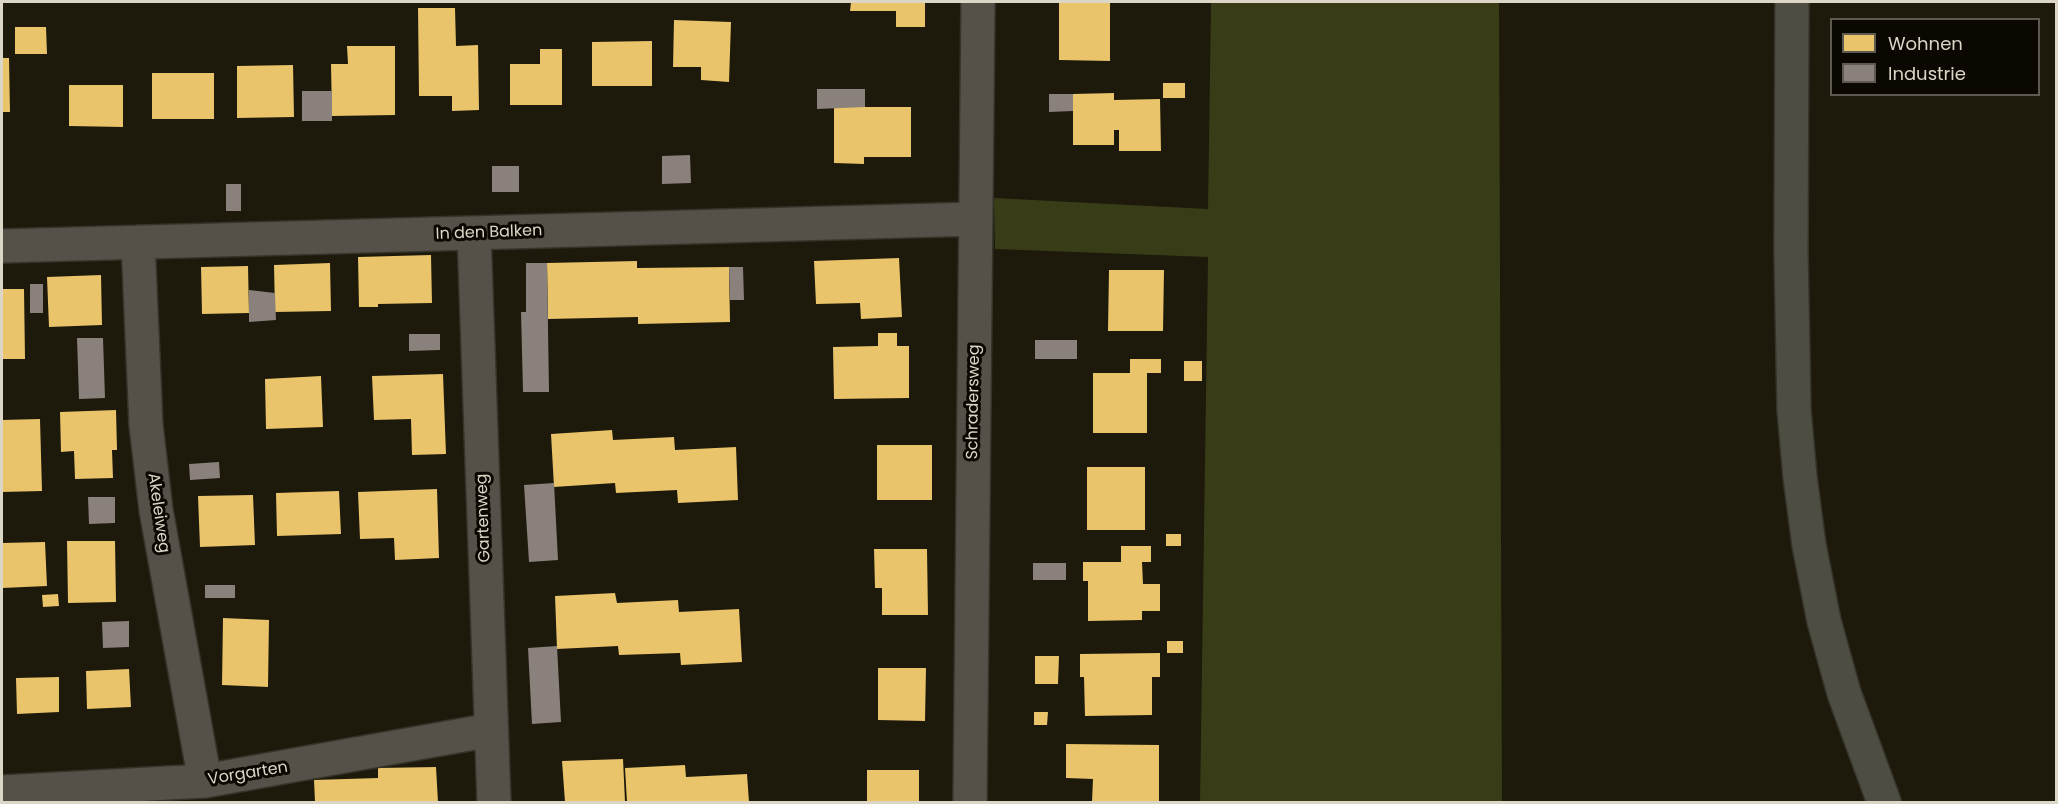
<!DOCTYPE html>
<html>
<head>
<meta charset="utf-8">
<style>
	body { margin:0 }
	#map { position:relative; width:2058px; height:804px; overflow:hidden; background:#1d190b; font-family:Poppins,sans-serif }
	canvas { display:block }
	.frame { position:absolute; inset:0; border:3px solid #dbd6c6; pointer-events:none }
	.legend { position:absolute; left:1830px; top:18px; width:210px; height:78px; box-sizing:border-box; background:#0b0801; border:2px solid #5e5a50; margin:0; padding:8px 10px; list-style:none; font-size:18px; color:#dbd6c6 }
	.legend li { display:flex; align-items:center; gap:12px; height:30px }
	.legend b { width:30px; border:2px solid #5e5a50 }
</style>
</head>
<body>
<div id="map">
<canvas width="2058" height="804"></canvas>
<div class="frame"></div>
<ul class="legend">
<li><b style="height:16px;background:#e9c46a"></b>Wohnen</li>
<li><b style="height:16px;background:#8a817c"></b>Industrie</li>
</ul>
</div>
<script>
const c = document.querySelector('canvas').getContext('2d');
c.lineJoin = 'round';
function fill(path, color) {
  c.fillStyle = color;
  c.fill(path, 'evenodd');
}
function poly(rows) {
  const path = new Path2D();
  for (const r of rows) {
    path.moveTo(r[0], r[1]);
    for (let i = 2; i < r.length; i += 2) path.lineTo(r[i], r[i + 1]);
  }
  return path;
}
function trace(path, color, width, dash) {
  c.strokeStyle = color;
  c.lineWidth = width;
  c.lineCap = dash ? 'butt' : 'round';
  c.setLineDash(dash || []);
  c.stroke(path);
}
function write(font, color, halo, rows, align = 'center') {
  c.font = font + ' Poppins,sans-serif';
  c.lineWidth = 6;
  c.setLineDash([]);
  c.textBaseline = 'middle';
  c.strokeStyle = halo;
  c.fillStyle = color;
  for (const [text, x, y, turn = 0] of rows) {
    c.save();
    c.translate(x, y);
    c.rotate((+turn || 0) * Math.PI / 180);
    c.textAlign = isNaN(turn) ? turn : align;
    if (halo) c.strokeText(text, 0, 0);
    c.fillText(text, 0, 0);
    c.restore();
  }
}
fill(poly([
	[1211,2,1499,2,1502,802,1200,802,1208,257,995,249,994,198,1208,209]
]), '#383d18');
fill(poly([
	[851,2,925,2,925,27,896,27,896,11,850,11],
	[1059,2,1110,2,1110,61,1059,60],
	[418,8,455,8,456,46,478,45,479,110,452,111,452,96,419,96],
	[674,20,731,22,729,82,701,80,701,67,673,67],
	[15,27,46,27,47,54,15,54],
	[652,41,652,86,592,86,592,42],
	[347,46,395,46,395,115,332,116,331,64,348,64],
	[540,49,562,49,562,105,510,105,510,64,540,64],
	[2,58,9,58,10,112,2,112],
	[293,65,294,117,237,118,237,66],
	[152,73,214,73,214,119,152,119],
	[1163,83,1185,83,1185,98,1163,98],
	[69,85,123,85,123,127,69,126],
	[1114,93,1114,100,1160,99,1161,151,1119,151,1119,130,1114,130,1114,145,1073,145,1073,94],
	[834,107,911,107,911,157,864,157,864,164,834,163],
	[431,255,432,303,378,304,378,307,359,307,358,257],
	[899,258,902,317,861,319,860,303,816,304,814,261],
	[637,261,637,268,729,267,730,322,638,324,638,317,548,319,547,263],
	[330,263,331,311,275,312,274,265],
	[248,266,249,313,202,314,201,267],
	[1109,270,1164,270,1163,331,1108,331],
	[101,275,102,325,49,327,47,277],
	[2,289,24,289,25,359,2,359],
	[878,333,897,333,897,346,909,346,909,398,834,399,833,347,878,346],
	[1130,359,1161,359,1161,373,1147,373,1147,433,1093,433,1093,373,1130,373],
	[1184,361,1202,361,1202,381,1184,381],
	[443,374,446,454,412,455,411,419,374,420,372,376],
	[321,376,323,427,266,429,265,379],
	[116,410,117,450,112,450,113,478,75,479,74,451,61,452,60,412],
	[40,419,42,491,2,492,2,420],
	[612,430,613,440,674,437,675,450,736,447,738,500,678,503,677,490,616,493,615,483,554,487,551,434],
	[877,445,932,445,932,500,877,500],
	[1087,467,1145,467,1145,530,1087,530],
	[437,489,439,558,395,560,394,538,360,539,358,492],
	[339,491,341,534,277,536,276,493],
	[253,495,255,545,200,547,198,496],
	[1166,534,1181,534,1181,546,1166,546],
	[67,541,115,541,116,602,68,603],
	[45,542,47,586,2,588,2,543],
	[1121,546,1151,546,1151,562,1142,562,1143,584,1160,584,1160,611,1142,611,1142,620,1088,621,1088,581,1083,581,1083,562,1121,562],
	[874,549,927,549,928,615,882,615,882,588,875,588],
	[615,593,617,603,678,600,679,612,739,609,742,662,681,665,680,653,619,655,618,646,557,649,555,596],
	[58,594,59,606,43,607,42,595],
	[223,618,269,620,268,687,222,685],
	[1167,641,1183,641,1183,653,1167,653],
	[1160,653,1160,677,1152,677,1152,715,1085,716,1084,677,1080,677,1080,654],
	[1035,656,1059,656,1058,684,1035,684],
	[878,668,926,668,925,721,878,720],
	[129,669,131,707,87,709,86,671],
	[59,677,59,712,17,714,16,678],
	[1034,712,1048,712,1047,725,1034,725],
	[1066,744,1159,745,1159,802,1092,802,1093,779,1066,778],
	[623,759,625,802,565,802,562,761],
	[685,765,686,777,747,774,749,802,627,802,625,768],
	[436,767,438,802,315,802,314,780,378,778,378,768],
	[867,770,919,770,919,802,867,802]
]), '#e9c46a');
fill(poly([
	[817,89,865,89,865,107,817,109],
	[302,91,332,91,332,121,302,121],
	[1049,94,1073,94,1073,111,1049,112],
	[690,155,691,183,662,184,662,156],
	[492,166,519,166,519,192,492,192],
	[226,184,241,184,241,211,226,211],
	[526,263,547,263,549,392,523,392,521,312,526,312],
	[729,267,743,267,744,300,730,300],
	[30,284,43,284,43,313,30,313],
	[249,290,275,293,276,320,249,322],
	[409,334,440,334,440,350,409,351],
	[77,338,103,338,105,398,79,399],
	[1035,340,1077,340,1077,359,1035,359],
	[219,462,220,478,190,480,189,464],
	[554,483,558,560,529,562,524,485],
	[88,497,115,497,115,523,89,524],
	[1033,563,1066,563,1066,580,1033,580],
	[205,585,235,585,235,598,205,598],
	[129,621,129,647,103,648,102,622],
	[557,646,561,722,532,724,528,648]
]), '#8a817c');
const street = poly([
	[474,233,494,802],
	[138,242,146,425,156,510,205,781],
	[2,246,976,219],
	[2,792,205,781,491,730],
	[970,802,978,2]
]);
const secondary = poly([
	[1792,2,1791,252,1794,410,1800,477,1809,545,1824,621,1844,693,1884,802]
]);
trace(street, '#36332a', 36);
trace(secondary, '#36332a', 36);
trace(street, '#555148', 33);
trace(secondary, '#4d4d41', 33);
write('16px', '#dbd6c6', '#0b0801', [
	["In den Balken",489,233,-2],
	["Schradersweg",974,402,-89],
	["Akeleiweg",158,513,82],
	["Gartenweg",484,518,-92],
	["Vorgarten",248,774,-9]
]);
</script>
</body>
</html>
